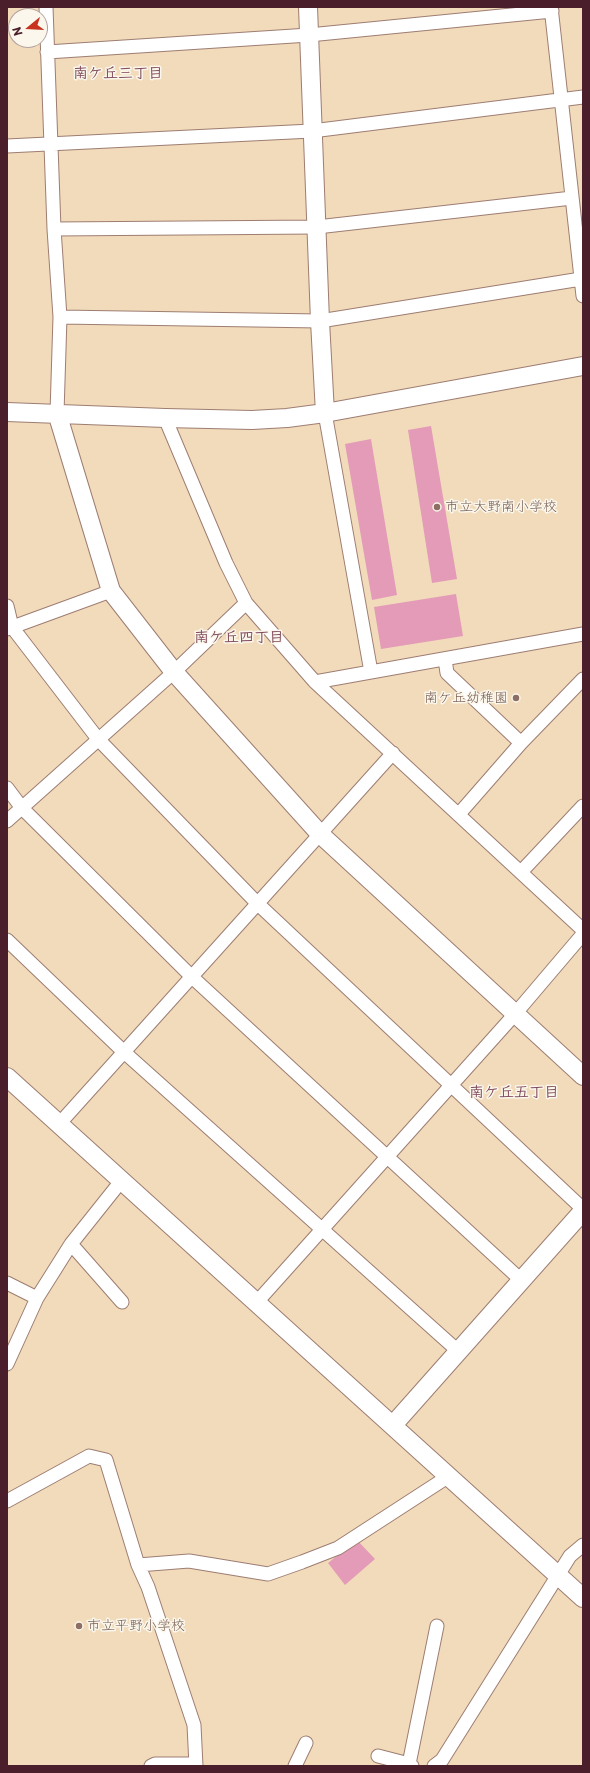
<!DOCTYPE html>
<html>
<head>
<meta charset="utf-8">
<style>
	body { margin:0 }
	#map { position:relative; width:590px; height:1773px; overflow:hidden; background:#f1dbba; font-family:"Playpen Sans",sans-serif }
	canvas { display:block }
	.frame { position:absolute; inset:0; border:8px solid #4a1f2b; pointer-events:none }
	.north { position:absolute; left:8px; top:8px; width:40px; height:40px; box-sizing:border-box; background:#fbf7ec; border:1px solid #b4a19f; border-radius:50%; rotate:252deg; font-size:11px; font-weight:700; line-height:16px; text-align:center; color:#4a1f2b }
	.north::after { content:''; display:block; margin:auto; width:14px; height:18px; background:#c8321e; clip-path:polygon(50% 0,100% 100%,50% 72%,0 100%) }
</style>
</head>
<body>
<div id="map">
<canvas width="590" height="1773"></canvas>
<div class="frame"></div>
<div class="north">N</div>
</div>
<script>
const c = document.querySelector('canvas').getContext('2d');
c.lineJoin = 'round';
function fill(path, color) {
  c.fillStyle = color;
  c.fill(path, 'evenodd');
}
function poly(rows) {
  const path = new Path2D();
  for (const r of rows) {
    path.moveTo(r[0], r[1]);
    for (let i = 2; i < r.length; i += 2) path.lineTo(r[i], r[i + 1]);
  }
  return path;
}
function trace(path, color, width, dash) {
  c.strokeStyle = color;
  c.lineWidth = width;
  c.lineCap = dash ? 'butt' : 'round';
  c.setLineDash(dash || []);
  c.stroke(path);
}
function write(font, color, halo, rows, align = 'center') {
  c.font = font + ' "Playpen Sans","Klee One",sans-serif';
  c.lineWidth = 3;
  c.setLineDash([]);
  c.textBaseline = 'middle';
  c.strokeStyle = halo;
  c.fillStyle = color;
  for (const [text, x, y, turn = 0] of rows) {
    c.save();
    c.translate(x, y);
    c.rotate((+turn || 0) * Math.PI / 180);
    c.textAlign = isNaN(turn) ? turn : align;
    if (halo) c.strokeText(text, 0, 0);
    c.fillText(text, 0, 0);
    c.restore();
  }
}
fill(poly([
	[431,426,457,579,432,583,408,430],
	[371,439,397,595,372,600,345,444],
	[456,594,463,636,381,649,374,607],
	[357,1540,375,1559,345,1585,328,1563]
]), '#e39bb8');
const street = poly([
	[46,7,54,229,60,317,57,413],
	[551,7,583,296],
	[47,52,309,35,552,11],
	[7,146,312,131,583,97],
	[54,229,317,227,572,198],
	[60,317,320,321,581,279],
	[325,413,371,672],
	[165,418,226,563,246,603,315,682,583,930],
	[7,606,12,627,98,739,258,904,583,1209],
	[7,629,111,591],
	[445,659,447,673,521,743],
	[315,682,583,634],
	[7,788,22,808,192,977,521,1280],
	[459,814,521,743,583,679],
	[7,821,174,672,246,603],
	[521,872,583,806],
	[7,940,124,1052,458,1351],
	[60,1123,393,753],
	[122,1180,71,1244,122,1302],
	[7,1283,37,1298],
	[257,1302,515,1014,583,934],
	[7,1364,37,1298,71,1244],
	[7,1501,89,1456,106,1460,138,1565,148,1587,194,1725,196,1766],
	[138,1565,189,1561,268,1574,302,1562,338,1548,449,1476],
	[378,1756,409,1764],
	[151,1766,155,1764,195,1764],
	[295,1766,306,1743],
	[412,1766,409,1764,437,1626],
	[434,1766,442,1760,570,1556,583,1545]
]);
const secondary = poly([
	[308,7,320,321,325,413],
	[7,412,165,418,252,420,287,418,325,413,583,366],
	[57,413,111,591,174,672,320,834,583,1076],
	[7,1077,583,1598],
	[393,1425,583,1211]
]);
trace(street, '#9e7d72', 15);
trace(secondary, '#9e7d72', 20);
trace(street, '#fff', 13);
trace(secondary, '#fff', 18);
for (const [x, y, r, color] of [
	[437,507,4,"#8d6e63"],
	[516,698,4,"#8d6e63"],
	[79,1626,4,"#8d6e63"]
]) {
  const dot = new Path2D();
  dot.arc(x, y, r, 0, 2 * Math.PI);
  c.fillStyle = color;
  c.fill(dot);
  trace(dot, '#fbf7ec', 1.5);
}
write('14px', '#785e54', '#fbf7ec', [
	["市立大野南小学校",445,507],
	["南ケ丘幼稚園",508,698,"right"],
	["市立平野小学校",87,1626]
], 'left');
write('bold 15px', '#804a5c', '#fbf7ec', [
	["南ケ丘三丁目",118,74],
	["南ケ丘四丁目",239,638],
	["南ケ丘五丁目",514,1093]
]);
</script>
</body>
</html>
